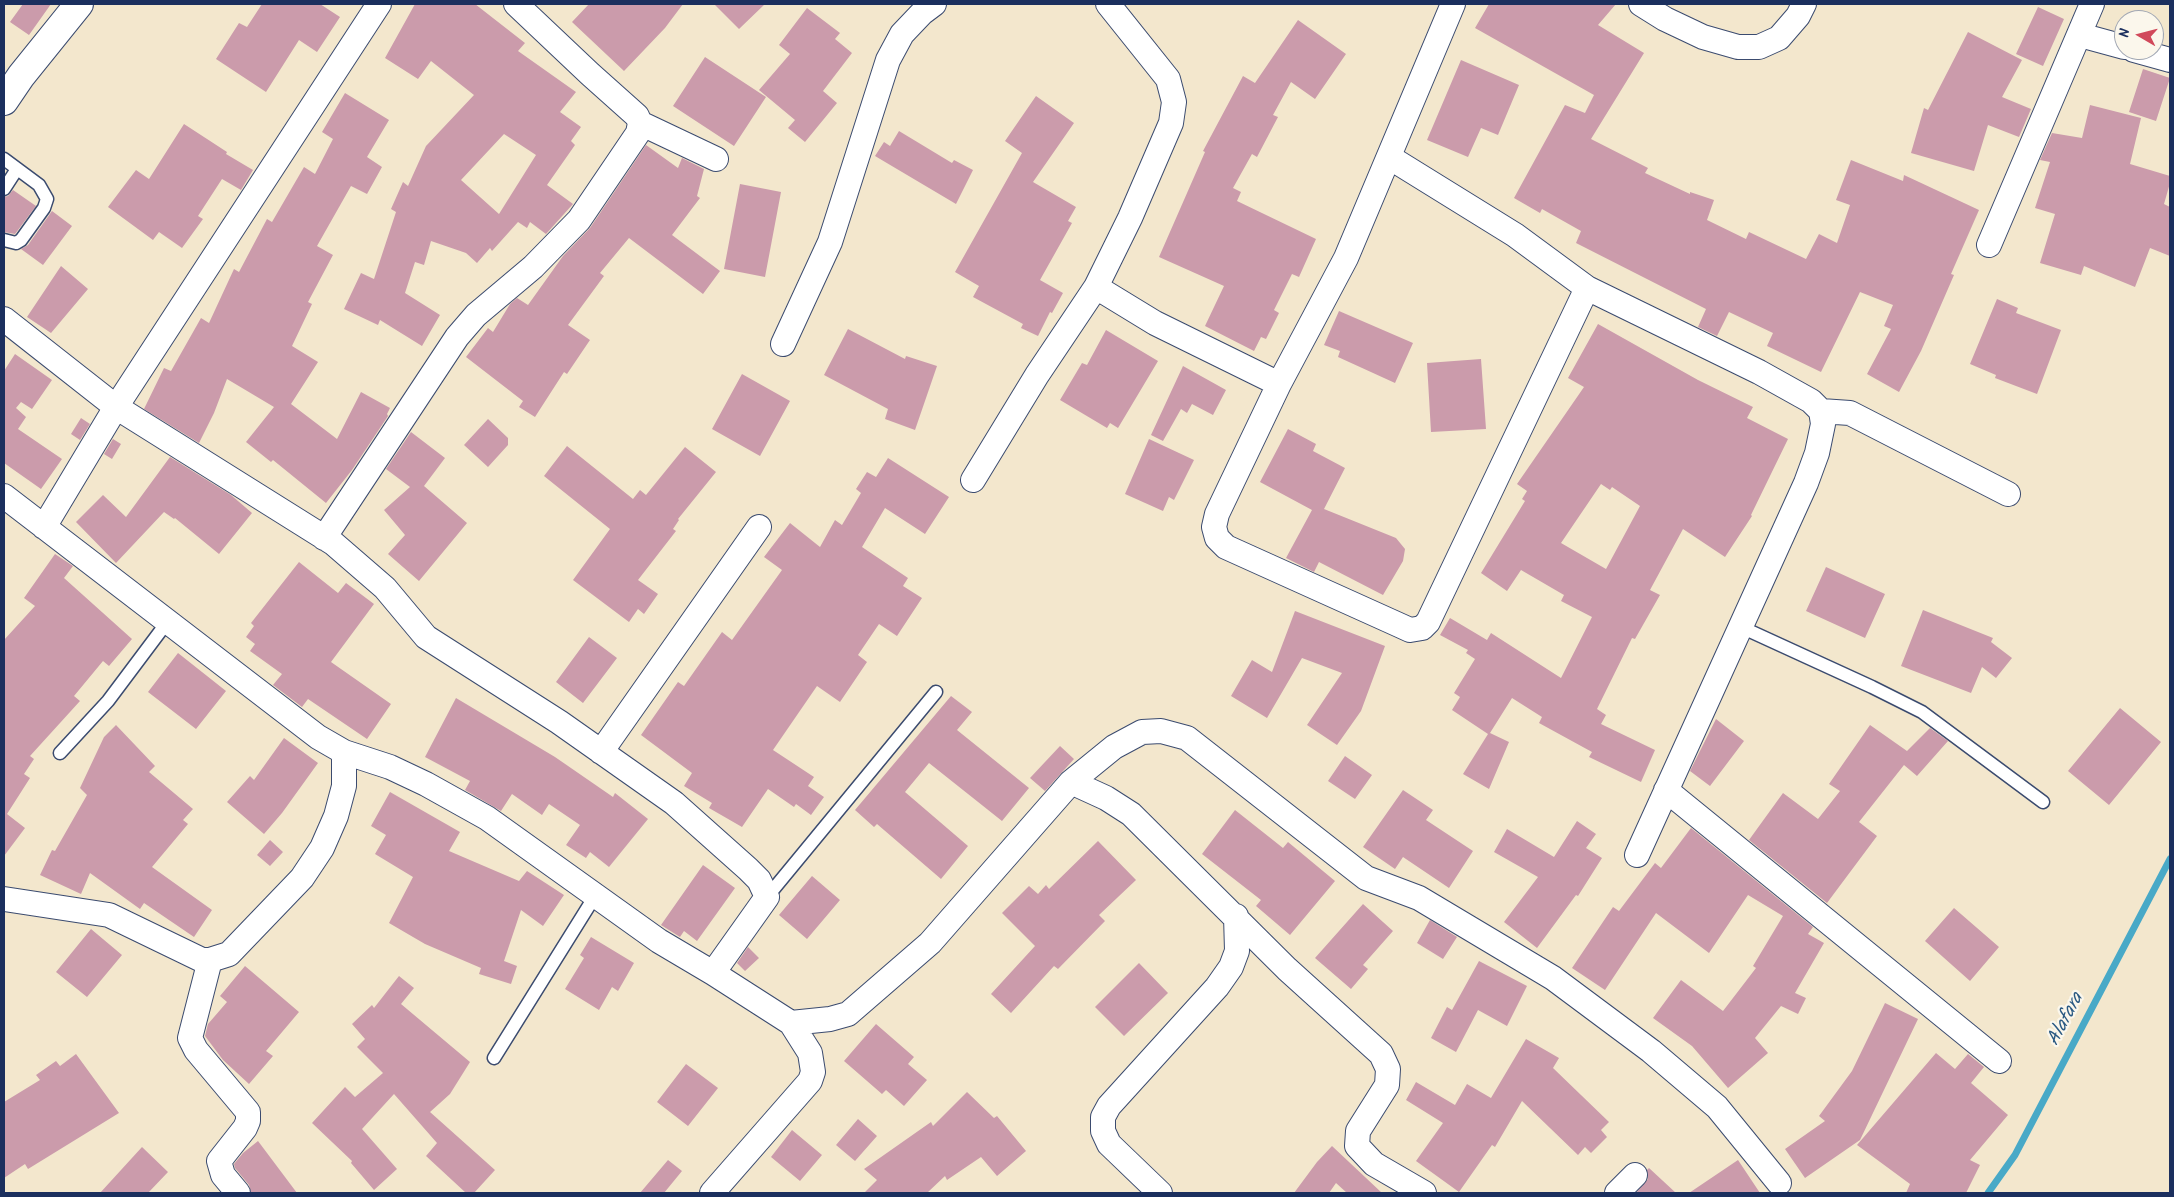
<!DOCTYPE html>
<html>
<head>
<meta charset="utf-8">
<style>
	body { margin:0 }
	#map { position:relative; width:2174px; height:1197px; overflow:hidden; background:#f3e7cd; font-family:Kalam,sans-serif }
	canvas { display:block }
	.frame { position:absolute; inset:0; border:5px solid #1b2f5e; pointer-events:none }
	.north { position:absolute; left:2114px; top:10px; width:50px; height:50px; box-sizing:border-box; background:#fbf7ec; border:1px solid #a1a7b3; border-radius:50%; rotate:278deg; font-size:14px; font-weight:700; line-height:20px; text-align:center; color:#1b2f5e }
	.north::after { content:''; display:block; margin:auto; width:18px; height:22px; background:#d1495b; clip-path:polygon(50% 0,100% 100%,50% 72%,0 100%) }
</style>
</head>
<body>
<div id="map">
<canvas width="2174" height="1197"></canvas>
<div class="frame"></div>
<div class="north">N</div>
</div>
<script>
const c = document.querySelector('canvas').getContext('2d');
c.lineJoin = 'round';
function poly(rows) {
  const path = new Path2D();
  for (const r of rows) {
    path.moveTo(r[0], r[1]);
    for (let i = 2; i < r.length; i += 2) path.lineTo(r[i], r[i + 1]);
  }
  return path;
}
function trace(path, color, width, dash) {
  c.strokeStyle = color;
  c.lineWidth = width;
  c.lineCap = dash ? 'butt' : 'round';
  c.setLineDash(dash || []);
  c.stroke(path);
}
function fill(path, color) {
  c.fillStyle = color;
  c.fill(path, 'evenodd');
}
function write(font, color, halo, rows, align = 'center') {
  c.font = font + ' Kalam,sans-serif';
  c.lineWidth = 4.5;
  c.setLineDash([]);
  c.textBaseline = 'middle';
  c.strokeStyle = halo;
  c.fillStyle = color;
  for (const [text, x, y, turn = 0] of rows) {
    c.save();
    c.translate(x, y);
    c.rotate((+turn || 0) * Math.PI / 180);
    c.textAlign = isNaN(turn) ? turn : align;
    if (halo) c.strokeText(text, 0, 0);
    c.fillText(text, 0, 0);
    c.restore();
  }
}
trace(poly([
	[1988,1193,2015,1155,2170,859]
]), '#48a9c7', 7);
fill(poly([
	[23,4,51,4,29,35,10,22],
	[262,4,320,4,340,17,317,52,299,40,266,92,216,59,239,23,247,27],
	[415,4,475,4,525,43,518,51,576,92,560,112,581,127,571,141,575,145,547,185,573,204,546,234,530,222,527,228,518,222,492,251,490,248,477,263,466,253,431,241,424,265,415,262,405,293,440,315,422,346,380,320,378,325,344,309,361,273,374,279,396,212,391,209,403,182,408,186,426,146,474,95,431,61,418,79,385,58],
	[504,134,536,155,499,214,461,180],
	[589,4,683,4,665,28,624,71,572,22],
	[714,4,765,4,739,29],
	[1489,4,1616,4,1598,25,1644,53,1591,139,1648,168,1645,173,1690,194,1690,192,1714,200,1707,220,1746,239,1749,232,1806,259,1819,234,1837,243,1850,205,1836,200,1851,160,1903,181,1904,175,1979,210,1951,274,1954,275,1921,351,1899,392,1867,374,1891,329,1884,326,1893,305,1860,292,1821,372,1767,346,1773,333,1729,312,1717,336,1698,327,1706,309,1576,243,1581,231,1542,209,1540,213,1514,198,1565,105,1585,113,1594,95,1475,28],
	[2038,7,2064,19,2043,66,2016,54],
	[807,8,840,33,835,39,852,53,823,91,837,103,805,142,788,128,795,120,759,90,790,54,779,45],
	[1298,20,1346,54,1315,99,1291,82,1273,115,1278,117,1257,157,1252,154,1233,188,1241,192,1237,201,1316,239,1299,277,1292,274,1274,310,1279,313,1266,339,1261,337,1254,351,1205,326,1224,286,1159,257,1205,152,1203,151,1243,76,1255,83],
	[1968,32,2022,60,2002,97,2031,109,2019,137,1988,125,1974,171,1911,153,1924,108,1928,110],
	[705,57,766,97,734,146,673,106],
	[1461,60,1519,85,1498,135,1481,128,1468,157,1427,140],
	[2143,69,2170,78,2156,121,2129,112],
	[345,93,389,120,367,157,382,167,367,194,351,186,317,246,333,255,308,302,312,304,292,346,318,362,291,404,337,439,361,392,390,408,387,414,388,416,352,470,326,503,273,460,271,462,246,442,274,407,227,379,214,413,199,443,144,409,164,368,171,371,201,318,209,323,234,269,239,272,267,219,272,222,304,167,315,174,333,139,322,132],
	[1036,96,1074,123,1033,182,1076,207,1068,221,1072,223,1040,280,1063,293,1052,313,1050,312,1038,336,1021,328,1023,324,973,297,979,286,955,272,1022,153,1005,141],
	[2090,105,2141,118,2130,164,2170,176,2170,183,2164,204,2170,207,2170,256,2150,248,2135,287,2084,266,2081,275,2040,263,2055,214,2035,208,2050,162,2040,160,2052,133,2082,138],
	[184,124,227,152,226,154,253,170,241,190,222,179,198,216,203,219,182,248,159,232,153,240,108,207,136,170,149,179],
	[899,131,952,163,954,160,973,170,956,204,875,156,884,142,890,146],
	[646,145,678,168,682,158,704,169,697,196,700,198,672,235,720,271,703,294,629,238,600,273,604,276,568,325,590,340,567,374,564,372,535,417,519,407,523,401,466,357,488,328,493,332,510,304,517,298,528,305,563,256,590,228],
	[740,184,781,192,765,277,724,269],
	[13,190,36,206,15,234,4,232,4,197,8,196],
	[52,211,72,226,43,265,21,249,28,245],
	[61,266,88,289,51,333,27,317],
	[1997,299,2018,308,2016,313,2061,330,2037,394,1995,378,1996,375,1970,364],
	[1339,311,1413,343,1395,383,1338,357,1340,351,1324,345],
	[1598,324,1698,380,1753,407,1747,418,1788,439,1751,515,1752,516,1725,557,1683,529,1650,590,1660,595,1635,639,1632,638,1597,709,1606,715,1601,724,1655,750,1641,782,1589,757,1592,752,1539,723,1542,717,1512,698,1490,733,1509,742,1489,789,1463,774,1488,734,1452,710,1460,697,1454,693,1475,659,1466,653,1468,650,1440,635,1450,618,1487,640,1491,633,1561,678,1592,617,1561,601,1564,595,1521,570,1507,591,1481,573,1525,501,1522,499,1527,491,1517,484,1584,387,1568,378],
	[1601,484,1610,490,1612,487,1640,506,1606,569,1561,543],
	[848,329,905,359,906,356,937,366,915,430,885,419,888,409,824,375],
	[1106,330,1158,361,1118,428,1110,423,1107,428,1060,400,1082,363,1087,365],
	[15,354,52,380,32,409,21,402,16,408,26,417,18,429,62,459,41,489,4,463,4,371],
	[1481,359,1486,429,1431,432,1427,363],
	[1183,366,1226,390,1213,415,1192,404,1187,413,1181,409,1163,441,1151,435],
	[742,374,790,401,760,456,712,429],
	[81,418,90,424,80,440,71,434],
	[488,419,508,438,508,445,488,467,464,445],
	[1288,429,1316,444,1313,451,1345,468,1324,509,1396,538,1405,549,1403,561,1383,595,1319,562,1314,572,1286,558,1312,510,1260,482],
	[411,432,445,458,424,486,467,523,419,581,388,554,405,535,384,510,410,487,386,469],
	[113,439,121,444,112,459,104,454],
	[1149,439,1194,460,1174,500,1169,497,1163,511,1125,494],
	[567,446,633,499,640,490,646,495,685,447,716,472,678,519,679,520,673,529,676,531,638,580,658,594,644,614,638,609,629,622,573,580,610,529,544,476],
	[170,457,231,495,252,513,219,554,175,518,174,519,164,512,116,563,76,522,103,495,126,517],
	[888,458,949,497,925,534,885,508,862,547,908,578,903,586,922,598,897,636,879,624,858,655,867,662,840,702,817,686,773,750,814,777,808,786,824,797,811,815,796,804,794,807,768,789,742,827,709,808,712,803,684,786,692,773,641,735,678,682,684,686,722,632,732,640,782,570,764,557,790,523,820,547,835,520,842,525,861,493,856,489,867,472,876,477],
	[55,554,73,566,64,578,132,639,109,666,103,661,74,696,80,701,30,756,34,759,24,774,30,778,7,814,25,828,4,856,4,640,35,606,24,598],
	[299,562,338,593,346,583,374,604,331,662,391,704,367,739,308,699,302,707,273,685,282,674,250,651,255,644,246,637,254,626,251,623],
	[1826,567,1885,594,1865,638,1806,611],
	[1923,610,1993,638,1991,642,2012,658,1996,678,1982,667,1971,693,1901,666],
	[1295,611,1385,646,1361,711,1337,745,1307,725,1342,673,1302,658,1267,718,1231,696,1252,660,1272,672],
	[589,637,617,658,583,703,556,682],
	[178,653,226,691,196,729,148,692],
	[951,696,972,712,957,730,1029,788,1002,821,929,763,905,792,968,846,941,879,877,824,874,827,855,810],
	[456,698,555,757,613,797,615,793,648,819,609,867,590,852,586,858,566,845,580,825,549,804,542,815,512,794,501,811,465,790,470,781,425,757],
	[2120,708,2161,742,2109,805,2068,771],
	[1716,719,1744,741,1710,786,1690,771],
	[116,725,155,766,149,772,193,809,183,820,188,824,152,867,212,910,194,937,144,903,140,909,90,873,81,894,40,875,52,850,55,851,87,795,80,788,104,737],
	[1870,725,1907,751,1930,728,1948,741,1917,776,1904,765,1859,822,1877,836,1827,903,1749,840,1783,793,1818,819,1840,791,1829,784],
	[284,738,318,763,282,813,264,834,227,802,250,776,254,780],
	[1060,746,1074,759,1045,791,1030,778],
	[1345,756,1372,775,1355,799,1328,781],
	[1403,790,1433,810,1426,820,1473,851,1449,888,1403,857,1395,869,1363,847],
	[390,792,460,832,449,851,519,881,527,871,564,895,543,926,521,910,504,961,517,966,511,984,479,974,481,968,425,944,389,923,413,877,375,854,386,835,371,826],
	[1235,810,1283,848,1288,842,1335,881,1290,935,1256,906,1261,900,1202,854],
	[1577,821,1596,834,1586,848,1602,858,1578,896,1576,895,1537,948,1504,922,1538,877,1494,852,1507,829,1554,857],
	[1691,828,1813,927,1808,934,1824,943,1795,993,1806,998,1798,1014,1781,1006,1755,1038,1768,1053,1728,1088,1692,1046,1653,1018,1681,980,1723,1011,1756,968,1753,966,1783,916,1748,895,1709,953,1656,913,1605,990,1572,968,1613,907,1619,911,1655,863,1661,868],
	[270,840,283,852,270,866,257,855],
	[1098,841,1136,880,1099,915,1105,921,1058,969,1054,966,1011,1013,991,994,1035,946,1002,913,1029,886,1038,894,1046,885,1049,889],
	[703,865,735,888,697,941,684,931,680,937,661,925],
	[812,876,840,900,807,939,779,915],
	[1363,904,1393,931,1363,965,1368,969,1351,989,1315,958],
	[1954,908,1999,947,1970,981,1925,941],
	[1430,920,1457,937,1443,959,1417,943],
	[91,929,122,955,87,997,56,972],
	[591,937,634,963,618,991,612,987,599,1010,565,989,584,958,580,955],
	[748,947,759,958,745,971,737,963],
	[1479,961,1527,986,1507,1026,1478,1010,1456,1052,1431,1038,1447,1007,1452,1010],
	[1139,963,1168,993,1124,1036,1095,1007],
	[245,966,299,1012,266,1051,273,1056,249,1084,223,1060,205,1036,208,1024,227,1002,220,996],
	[399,976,414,988,401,1004,470,1062,450,1094,430,1112,495,1170,474,1193,466,1193,426,1156,437,1143,394,1094,362,1129,397,1169,374,1190,351,1163,352,1161,312,1123,345,1087,355,1097,383,1073,357,1047,365,1039,352,1024,372,1005,374,1008],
	[1885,1003,1918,1019,1860,1140,1805,1178,1785,1149,1825,1121,1819,1116,1852,1071],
	[876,1024,914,1057,908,1064,927,1080,904,1106,886,1090,882,1094,844,1061],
	[1526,1039,1559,1058,1553,1068,1609,1122,1601,1130,1607,1137,1591,1153,1585,1147,1578,1155,1522,1101,1495,1147,1492,1145,1459,1192,1416,1161,1443,1123,1406,1100,1416,1082,1455,1105,1467,1084,1491,1098],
	[1936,1053,1955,1069,1968,1054,1984,1067,1971,1083,2008,1115,1970,1160,1980,1165,1966,1193,1906,1193,1910,1184,1857,1145],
	[76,1054,119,1113,28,1169,25,1164,4,1178,4,1102,40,1080,36,1075,56,1061,60,1066],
	[686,1064,718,1088,688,1126,657,1102],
	[967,1092,994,1118,997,1116,1026,1151,997,1176,981,1157,947,1180,945,1176,927,1193,864,1193,877,1180,864,1169,931,1122,933,1126],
	[858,1119,877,1136,855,1161,836,1145],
	[792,1130,822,1155,800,1181,771,1157],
	[258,1141,297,1193,251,1193,249,1185,235,1168,234,1164,243,1153],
	[1332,1146,1382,1193,1347,1193,1336,1183,1329,1193,1294,1193,1317,1162],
	[142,1147,168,1172,148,1193,100,1193],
	[668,1160,682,1171,664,1193,640,1193],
	[1738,1160,1760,1193,1689,1193],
	[1649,1168,1676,1193,1636,1193,1648,1179,1647,1170]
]), '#cb9bab');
const service = poly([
	[4,159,39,185,47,199,44,208,21,240,16,243,4,240],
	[4,189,17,169],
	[1741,627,1872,687,1922,712,2043,802],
	[60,753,108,701,168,621],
	[767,897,936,692],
	[494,1058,595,896]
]);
const minor = poly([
	[1453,4,1346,258,1279,384,1217,514,1214,527,1217,538,1226,547,1399,625,1410,630,1422,628,1428,622,1587,288],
	[1641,4,1665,19,1703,37,1738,47,1759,47,1779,38,1798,16,1804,4],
	[2080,35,2124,47],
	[2134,50,2170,60],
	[640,123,716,159],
	[1389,157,1515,235,1587,288,1759,372,1811,401,1821,411,1823,424,1817,453,1806,483,1637,855],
	[1989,245,2092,4],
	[1096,287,1155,323,1279,384],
	[4,319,116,407,333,543,385,588,426,637,559,722,674,803,748,869,759,880,767,897,713,973],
	[783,344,830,242,888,60,902,34,922,13,934,4],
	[1821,411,1850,413,2008,494],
	[973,480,1037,375,1096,287,1130,218,1171,123,1174,102,1168,79,1108,4],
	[4,496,318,737,344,752,390,767,426,784,487,818,659,941,713,973,791,1023,810,1053,813,1072,810,1081,712,1193],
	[44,527,116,407,379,4],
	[324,538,457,337,476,315,533,267,579,220,638,133,640,123,637,116,590,74,516,4],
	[601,752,759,527],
	[1071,782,1106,798,1131,814,1287,969,1381,1054,1388,1069,1387,1085,1358,1131,1357,1146,1374,1164,1424,1193],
	[1666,790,1999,1061],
	[4,899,109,915,202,960,210,960,229,954,302,878,322,848,336,816,344,786,344,752],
	[210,960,190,1038,196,1050,248,1112,248,1121,245,1128,219,1161,223,1175,238,1193],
	[791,1023,830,1019,848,1014,930,943,1071,782,1114,747,1142,732,1161,731,1187,738,1366,878,1419,898,1553,978,1651,1051,1717,1107,1779,1183],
	[1160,1193,1109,1144,1103,1131,1103,1117,1109,1106,1217,987,1231,967,1237,951,1236,916],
	[1617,1193,1635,1175]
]);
const tertiary = poly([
	[4,101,21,76,79,4]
]);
trace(service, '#3b4b6f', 15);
trace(minor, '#3b4b6f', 26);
trace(tertiary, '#3b4b6f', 30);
trace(service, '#fff', 12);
trace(minor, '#fff', 24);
trace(tertiary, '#fff', 28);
write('italic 19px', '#2b5a83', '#fbf7ec', [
	["Alafara",2067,1020,-62]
]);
</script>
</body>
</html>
